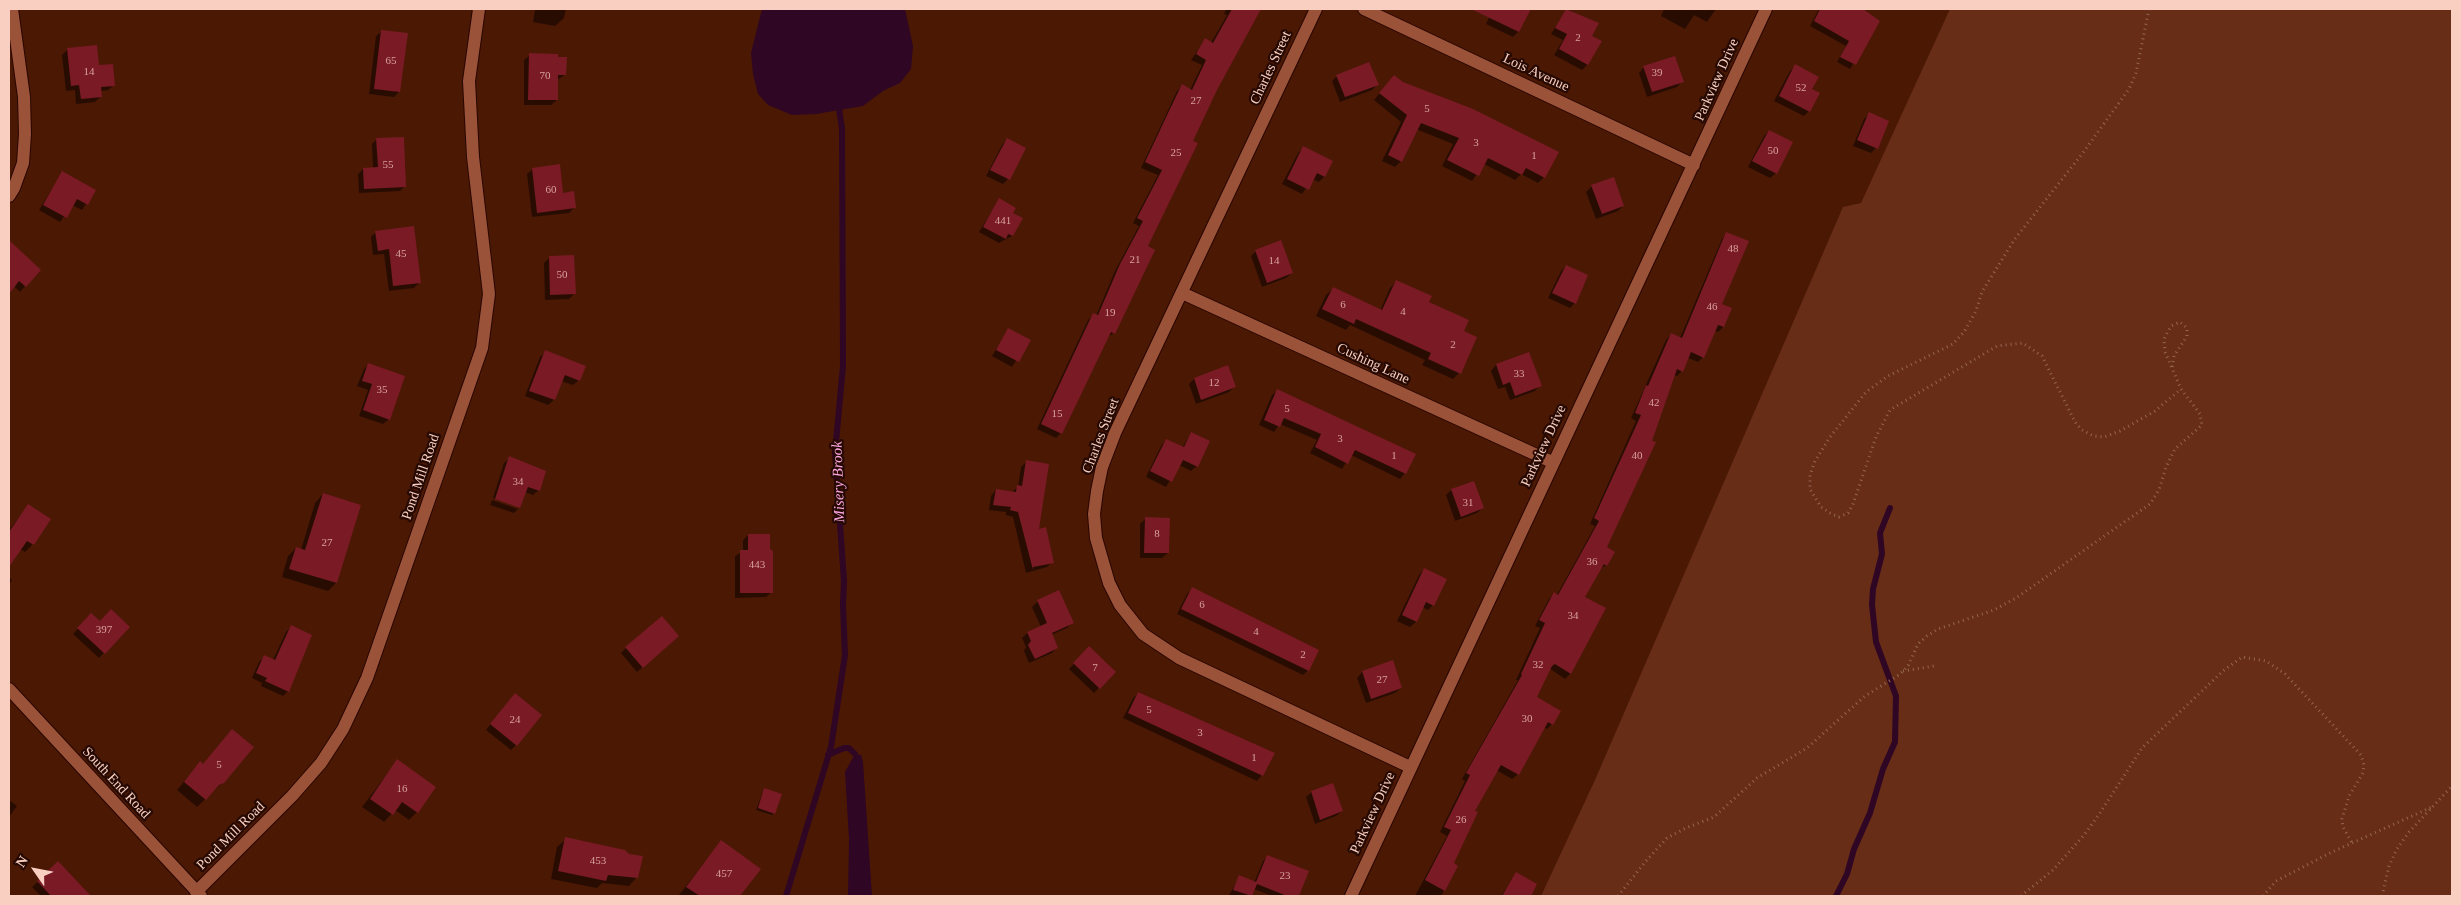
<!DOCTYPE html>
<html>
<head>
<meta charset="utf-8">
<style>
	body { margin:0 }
	#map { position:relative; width:2461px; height:905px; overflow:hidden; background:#4b1804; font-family:"Times New Roman",serif }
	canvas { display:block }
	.frame { position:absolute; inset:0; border:10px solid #f9cfc1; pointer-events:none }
	.north { position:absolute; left:10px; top:845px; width:50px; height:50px; -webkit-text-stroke:4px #250902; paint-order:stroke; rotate:303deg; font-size:14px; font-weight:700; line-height:20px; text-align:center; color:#f9cfc1 }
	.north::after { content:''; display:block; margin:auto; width:18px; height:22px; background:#f9cfc1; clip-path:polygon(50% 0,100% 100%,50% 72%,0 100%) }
</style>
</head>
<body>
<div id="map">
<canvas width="2461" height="905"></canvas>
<div class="frame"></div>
<div class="north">N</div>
</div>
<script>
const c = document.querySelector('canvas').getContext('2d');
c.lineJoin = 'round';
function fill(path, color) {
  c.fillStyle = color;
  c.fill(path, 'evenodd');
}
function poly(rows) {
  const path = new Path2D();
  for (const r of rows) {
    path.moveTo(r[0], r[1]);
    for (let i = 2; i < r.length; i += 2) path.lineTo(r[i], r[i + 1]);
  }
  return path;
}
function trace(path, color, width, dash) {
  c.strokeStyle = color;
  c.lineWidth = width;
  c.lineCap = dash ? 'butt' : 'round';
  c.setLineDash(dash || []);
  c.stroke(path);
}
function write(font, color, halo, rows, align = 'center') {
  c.font = font + ' "Times New Roman",serif';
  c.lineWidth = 4.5;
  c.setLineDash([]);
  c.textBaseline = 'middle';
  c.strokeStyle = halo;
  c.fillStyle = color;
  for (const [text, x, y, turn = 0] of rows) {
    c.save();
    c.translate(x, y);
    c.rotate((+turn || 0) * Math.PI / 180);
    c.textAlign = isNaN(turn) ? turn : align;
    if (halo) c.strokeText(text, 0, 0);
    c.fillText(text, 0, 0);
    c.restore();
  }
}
fill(poly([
	[1950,9,2452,9,2452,896,1541,896,1595,780,1843,207,1861,203]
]), '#672d17');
fill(poly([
	[762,9,905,9,913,46,911,69,900,83,883,91,863,106,816,114,792,115,768,105,758,94,753,74,751,53],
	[855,754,861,755,863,762,872,896,848,896,849,839,845,772]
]), '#2f0624');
fill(poly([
	[535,9,566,9,564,18,555,26,533,22],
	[1226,9,1259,9,1216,89,1192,141,1147,247,1114,333,1107,337,1061,433,1056,438,1037,429,1088,320,1093,315,1096,316,1115,271,1139,226,1133,223,1158,175,1141,168,1177,91,1182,86,1190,90,1202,65,1191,60,1205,40,1211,43,1227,15,1224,14],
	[1487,9,1522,9,1528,12,1518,32,1513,37,1486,24,1492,11],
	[1567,9,1598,24,1591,36,1587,65,1582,70,1554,55,1563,40,1551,34],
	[1664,9,1716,9,1707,22,1694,15,1685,29,1661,16],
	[1819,9,1860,9,1878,22,1850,69,1837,62,1846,46,1810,26],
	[382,31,399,92,394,97,369,94,376,36],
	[68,49,98,67,114,85,108,90,100,91,101,96,95,102,76,104,75,90,66,91,62,55],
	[530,55,565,75,557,80,557,100,551,105,524,105,524,60],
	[1795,66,1810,90,1809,111,1804,116,1774,101,1790,71],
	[1644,67,1682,81,1677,87,1647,97,1639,73],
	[1337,76,1377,85,1372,90,1340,102,1332,81],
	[1394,76,1544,177,1538,183,1521,174,1515,180,1484,164,1472,181,1442,166,1453,144,1416,129,1401,161,1395,167,1382,161,1401,122,1374,100],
	[1869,114,1876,148,1871,153,1853,146,1864,119],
	[1769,131,1776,173,1770,178,1748,167,1764,136],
	[377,139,405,186,400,191,359,193,358,174,363,169,373,168,372,144],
	[1007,139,1008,179,1003,184,986,176,1002,145],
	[1303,148,1331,162,1324,177,1319,182,1312,179,1302,194,1282,184,1298,153],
	[533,169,562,194,574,208,569,213,532,217,527,174],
	[62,173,95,190,82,210,72,205,60,222,39,210],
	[1592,186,1623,206,1618,211,1596,219,1586,192],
	[999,200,1011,213,1021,218,1012,236,999,243,979,232],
	[376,232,419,283,414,288,389,291,384,254,373,255,371,237],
	[1727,233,1721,305,1723,327,1718,332,1714,330,1703,357,1698,362,1688,358,1682,371,1677,376,1674,375,1605,548,1606,565,1599,570,1583,598,1570,674,1565,679,1549,668,1535,698,1552,724,1547,729,1543,727,1518,774,1512,779,1496,770,1473,812,1452,864,1457,866,1441,896,1415,896,1447,836,1440,832,1465,781,1462,779,1518,680,1516,680,1540,628,1535,626,1549,599,1554,594,1557,595,1595,526,1590,524,1636,421,1631,418,1666,340,1671,334,1680,338,1722,239],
	[15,246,39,270,20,292,14,286,9,292,9,252],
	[1256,251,1292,273,1286,278,1262,287,1251,256],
	[550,257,574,294,569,299,545,300,544,263],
	[1566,266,1575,303,1570,308,1548,298,1561,271],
	[1396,282,1428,303,1462,332,1459,373,1453,379,1422,365,1425,360,1350,325,1346,330,1316,316,1326,295,1333,289,1380,311,1390,288],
	[1009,329,1029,340,1012,367,992,356],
	[546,352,579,380,573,385,561,381,554,400,548,405,525,396,540,357],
	[1528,353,1540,385,1535,391,1510,400,1505,387,1498,389,1491,371,1496,365],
	[369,364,389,419,383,424,359,416,368,390,357,386,364,369],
	[1194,379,1234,387,1229,392,1196,404,1189,384],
	[1278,390,1405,473,1400,479,1351,455,1342,469,1310,453,1317,440,1280,424,1274,432,1259,425,1272,395],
	[1191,433,1197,466,1191,471,1179,465,1166,487,1146,477,1161,446,1166,440,1182,448],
	[510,458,539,490,533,495,525,492,518,509,518,506,493,498,504,463],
	[1026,462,1037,530,1052,562,1047,567,1026,573,1013,517,1006,515,1006,512,989,510,991,496,996,490,1012,492,1018,487,1021,467],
	[1451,490,1482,508,1477,513,1455,521,1446,495],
	[323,494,360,505,336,583,328,591,282,577,288,556,296,548,301,550,315,503],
	[492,500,518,509,514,513,490,505],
	[28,506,49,520,33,544,25,552,20,549,9,565,9,530],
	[1146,518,1168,553,1162,558,1140,558,1140,524],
	[748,535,772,592,766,597,735,598,735,556,743,551,743,540],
	[1424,569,1433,605,1428,610,1422,607,1416,622,1410,627,1397,621,1419,575],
	[9,577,12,580,9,585],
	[1192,589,1308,670,1303,675,1177,614,1187,594],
	[1038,601,1072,622,1067,628,1051,635,1057,647,1052,653,1029,663,1024,651,1026,647,1022,638,1027,633,1041,627,1032,607],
	[91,615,100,623,128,627,99,658,73,634],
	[292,626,288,691,283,696,261,686,262,683,252,678,259,662,264,657,273,660,286,632],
	[672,641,637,672,621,653,626,648],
	[1089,648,1114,672,1094,693,1069,669],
	[1392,662,1401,688,1395,693,1366,703,1357,678,1362,672],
	[1138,693,1262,775,1257,781,1123,718,1133,698],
	[510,700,516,745,511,750,486,730],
	[397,761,417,812,409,820,395,810,384,822,362,807],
	[200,763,223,782,197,807,177,790],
	[764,789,774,813,772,815,756,810],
	[1312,792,1342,811,1336,816,1315,824,1306,797],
	[9,800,17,806,9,817],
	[566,839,637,877,629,886,602,883,597,888,551,879,557,847],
	[721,841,759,869,739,896,679,895],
	[1268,856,1307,872,1297,896,1272,896,1254,889,1251,896,1229,895,1240,876,1254,883,1263,861],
	[58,863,86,892,82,896,41,896,32,887],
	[1516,874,1536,885,1529,896,1501,896]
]), '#0007');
trace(poly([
	[828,755,844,748,849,748,855,754],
	[786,896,831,747,845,655,843,605,844,581,835,453,843,366,842,128,839,109,835,102],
	[1836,896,1847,874,1854,849,1870,813,1883,769,1895,742,1896,696,1876,642,1872,605,1873,589,1882,554,1880,533,1890,508]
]), '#2f0624', 6);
fill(poly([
	[1232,9,1261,9,1217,90,1193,141,1198,143,1148,246,1155,250,1115,334,1111,332,1062,434,1041,424,1093,313,1098,315,1120,264,1143,221,1137,218,1162,170,1145,162,1168,113,1182,84,1192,90,1206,60,1196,54,1205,38,1213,43],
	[1471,9,1531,9,1519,32],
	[1566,9,1599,23,1592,36,1602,41,1588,65,1559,49,1567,34,1555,28],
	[1820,9,1863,9,1880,21,1856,65,1840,57,1849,41,1814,21],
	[381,30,408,33,400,92,374,89],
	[97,45,99,65,113,64,115,86,101,87,102,97,81,99,79,85,71,86,67,48],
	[529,53,558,54,558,57,567,57,566,75,558,75,558,100,528,100],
	[1675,56,1684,82,1652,92,1643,66],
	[1369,62,1379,85,1345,97,1336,75],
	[1795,64,1819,77,1812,89,1820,93,1810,112,1779,96],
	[1394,75,1403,82,1473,109,1559,152,1545,178,1526,168,1522,175,1488,158,1479,176,1447,160,1459,138,1421,123,1402,162,1388,155,1407,115,1379,93],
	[1869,112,1889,121,1878,149,1857,140],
	[1769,130,1793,142,1777,174,1752,161],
	[404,137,406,187,364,189,363,168,378,167,376,138],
	[1007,138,1026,148,1010,180,990,170],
	[1303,146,1333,161,1325,177,1317,173,1309,190,1287,179],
	[560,164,563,193,574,191,576,208,537,213,532,168],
	[62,171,96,190,88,205,77,199,67,218,43,205],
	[1614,177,1624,206,1602,214,1591,185],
	[999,198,1016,208,1013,213,1023,218,1013,236,1008,234,1006,239,983,227],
	[414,226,421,283,393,286,389,249,378,251,375,231],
	[1726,232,1749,241,1722,304,1732,308,1724,327,1718,325,1704,358,1691,352,1683,372,1677,369,1652,441,1656,442,1607,547,1615,552,1607,566,1604,564,1585,597,1606,608,1571,674,1555,664,1552,666,1537,697,1561,711,1553,725,1548,722,1519,775,1501,765,1475,811,1478,812,1454,863,1458,866,1445,891,1425,880,1451,830,1444,827,1470,775,1466,773,1522,675,1521,674,1545,623,1539,620,1554,592,1558,595,1599,521,1594,518,1641,415,1635,413,1646,385,1648,386,1671,333,1682,338],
	[9,240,41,270,26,287,19,281,9,294],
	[1281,240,1293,273,1267,283,1255,250],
	[574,255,576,294,550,295,549,256],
	[1566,265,1588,275,1576,304,1552,293],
	[1396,280,1432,296,1429,302,1469,320,1464,331,1477,337,1461,374,1428,359,1431,353,1356,319,1354,324,1322,309,1333,287,1382,310],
	[1008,328,1031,340,1019,362,996,350],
	[545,350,586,366,580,381,565,375,555,400,529,391],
	[1529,352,1542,386,1515,396,1510,382,1503,385,1496,364],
	[368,363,405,376,390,420,363,410,372,384,362,381],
	[1228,365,1236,387,1201,400,1194,378],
	[1277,389,1416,454,1406,474,1355,450,1348,464,1315,447,1321,434,1284,418,1280,427,1264,420],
	[1191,432,1210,441,1198,467,1183,460,1172,482,1150,471,1166,439,1184,447],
	[509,456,546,471,540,491,528,487,520,508,495,499],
	[1026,460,1049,464,1039,529,1046,527,1054,563,1033,567,1033,570,1018,512,1010,510,1011,507,993,505,996,489,1016,492,1017,485,1022,486],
	[1474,481,1484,508,1461,517,1451,489],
	[323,493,361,505,337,583,289,569,296,547,305,550],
	[28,504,51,519,34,545,27,541,9,567,9,532],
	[1145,517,1170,518,1169,553,1144,553],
	[748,534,770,534,770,549,773,551,773,593,740,593,740,550,748,550],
	[1424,568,1447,579,1434,606,1426,602,1417,622,1402,615],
	[1192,587,1319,650,1309,671,1181,609],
	[1059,590,1074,623,1052,633,1058,648,1035,659,1028,645,1031,641,1027,632,1047,623,1037,600],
	[111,609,130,627,105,654,77,628,91,613,100,621],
	[662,616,679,636,643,668,625,647],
	[291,625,312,635,289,692,265,681,267,678,256,673,264,655,275,660],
	[1089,646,1116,672,1100,689,1073,663],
	[1393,660,1402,688,1371,699,1362,671],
	[1138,692,1275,753,1263,776,1128,713],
	[515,693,542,715,517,746,490,724],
	[232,729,254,747,224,783,219,785,206,800,184,782,200,761,203,764],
	[397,759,436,787,418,813,402,802,393,815,370,799],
	[1333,783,1343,811,1320,820,1311,791],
	[764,788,782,794,775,814,758,808],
	[565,837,625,850,629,854,643,856,638,878,608,875,606,881,558,871],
	[721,840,761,869,740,896,700,896,686,887],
	[1267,855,1309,871,1299,896,1287,896,1257,884,1252,896,1233,890,1239,875,1256,882],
	[58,861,91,896,51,896,37,881],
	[1516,872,1537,884,1531,896,1502,896]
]), '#791a25');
const street = poly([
	[1316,9,1115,433,1102,467,1097,491,1094,514,1096,538,1109,583,1120,605,1143,634,1179,658,1410,767],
	[1364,9,1694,165],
	[9,196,14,188,23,163,25,134,24,97,12,9],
	[1182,293,1552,462],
	[196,892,292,796,321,763,343,729,367,678,482,348,489,294,473,157,469,81,479,9],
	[1351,896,1766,9]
]);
const secondary = poly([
	[9,689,201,896]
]);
trace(street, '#280600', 14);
trace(secondary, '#280600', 14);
trace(poly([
	[2149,9,2136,73,2129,89,2082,154,2014,240,1982,292,1976,311,1964,332,1953,344,1888,376,1866,392,1830,437,1815,461,1810,475,1810,489,1821,507,1830,513,1839,517,1848,513,1853,504,1876,437,1890,410,1997,346,2023,343,2042,356,2075,422,2082,430,2093,436,2104,437,2120,431,2155,411,2181,389],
	[1903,671,1934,666],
	[1618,896,1646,861,1667,838,1686,828,1714,817,1757,778,1807,748,1865,696,1899,675,1908,666,1918,644,1927,636,1938,629,1994,610,2016,598,2150,504,2159,490,2166,467,2175,449,2202,425,2200,414,2181,389,2172,368,2174,356,2187,336,2187,328,2180,322,2171,326,2164,339,2165,352,2172,368],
	[2021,896,2053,870,2084,835,2100,813,2142,748,2223,671,2242,657,2266,661,2285,674,2361,755,2364,765,2363,773,2349,796,2342,819,2343,827,2352,843],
	[2263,896,2276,881,2330,853,2432,807],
	[2382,896,2389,866,2397,849,2409,832,2452,786]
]), '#956654', 3, [1, 4]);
trace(street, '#9a5239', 12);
trace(secondary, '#9a5239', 12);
write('11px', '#d9a29a', null, [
	["2",1578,38],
	["65",391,61],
	["14",89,72],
	["39",1657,73],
	["70",545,76],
	["52",1801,88],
	["27",1196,101],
	["5",1427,109],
	["3",1476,143],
	["50",1773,151],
	["25",1176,153],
	["1",1534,156],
	["55",388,165],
	["60",551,190],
	["441",1003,221],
	["48",1733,249],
	["45",401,254],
	["21",1135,260],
	["14",1274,261],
	["50",562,275],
	["6",1343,305],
	["46",1712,307],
	["4",1403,312],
	["19",1110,313],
	["2",1453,345],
	["33",1519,374],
	["12",1214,383],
	["35",382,390],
	["42",1654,403],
	["5",1287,409],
	["15",1057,414],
	["3",1340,439],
	["1",1394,456],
	["40",1637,456],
	["34",518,482],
	["31",1468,503],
	["8",1157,534],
	["27",327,543],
	["36",1592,562],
	["443",757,565],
	["6",1202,605],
	["34",1573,616],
	["397",104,630],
	["4",1256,632],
	["2",1303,655],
	["32",1538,665],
	["7",1095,668],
	["27",1382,680],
	["5",1149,710],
	["30",1527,719],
	["24",515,720],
	["3",1200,733],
	["1",1254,758],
	["5",219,765],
	["16",402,789],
	["26",1461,820],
	["453",598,861],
	["457",724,874],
	["23",1285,876]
]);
write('14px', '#f9cfc1', '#250902', [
	["Charles Street",1271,68,-65],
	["Lois Avenue",1536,73,25],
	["Parkview Drive",1717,80,-66],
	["Cushing Lane",1373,364,25],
	["Charles Street",1101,436,-69],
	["Parkview Drive",1544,446,-65],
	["Pond Mill Road",421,477,-71],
	["South End Road",116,783,47],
	["Parkview Drive",1373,813,-65],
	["Pond Mill Road",231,836,-45]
]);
write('italic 15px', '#fea5e1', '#250902', [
	["Misery Brook",839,482,-92]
]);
</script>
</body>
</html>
